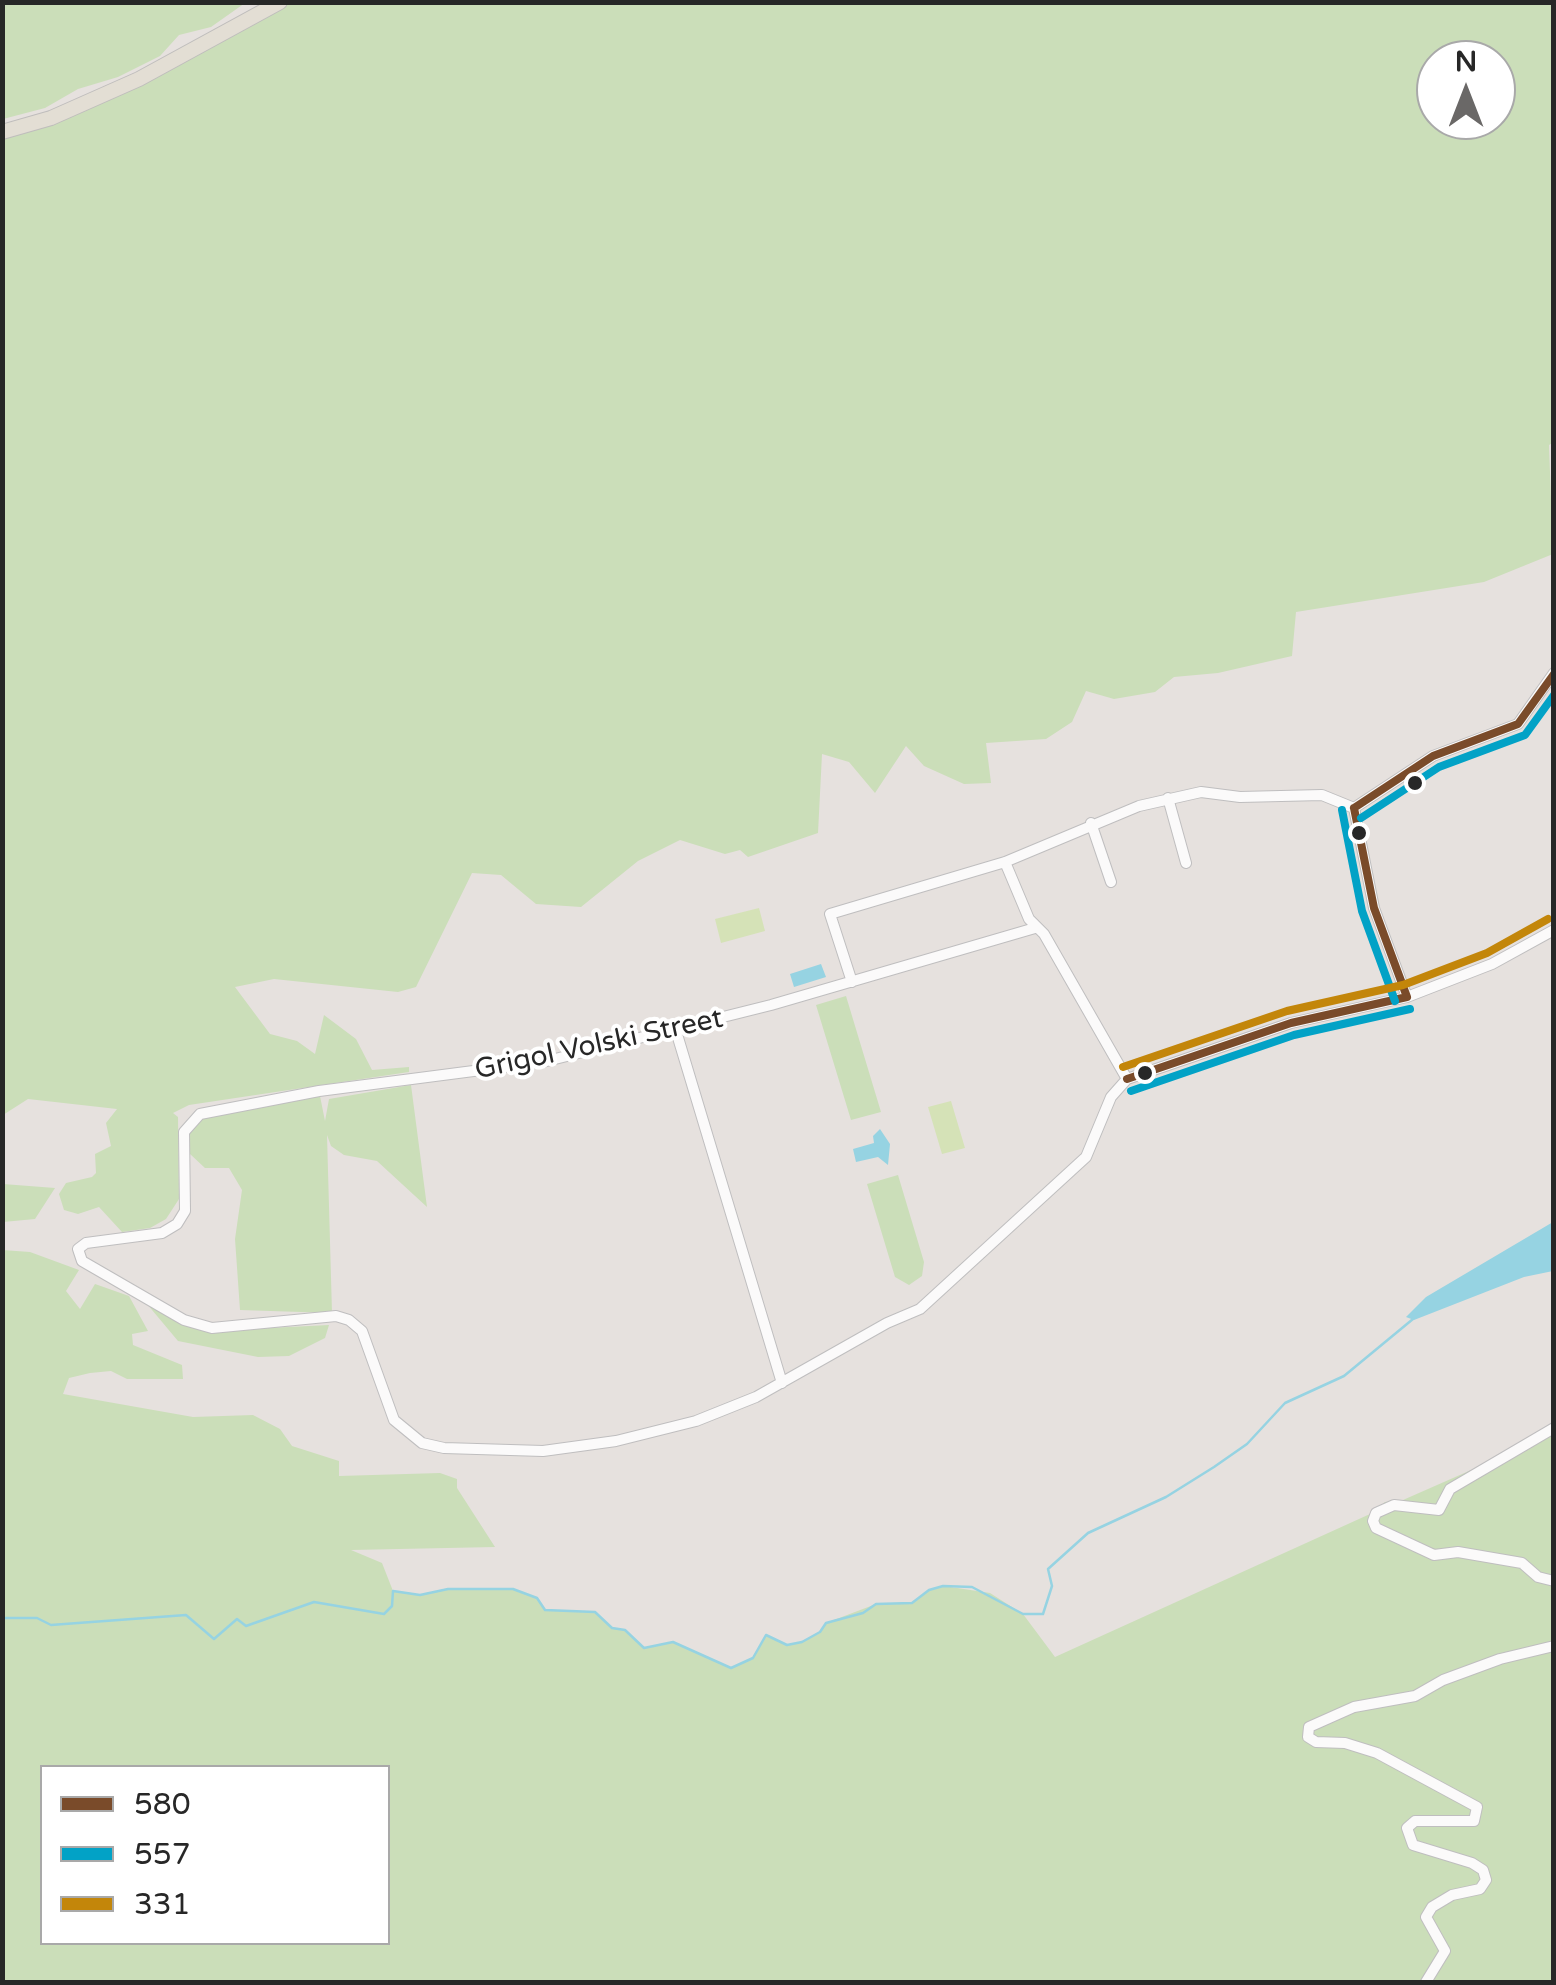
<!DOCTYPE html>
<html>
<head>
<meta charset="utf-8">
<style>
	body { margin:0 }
	#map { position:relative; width:1556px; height:1985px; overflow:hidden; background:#e6e1de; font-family:"Varela Round",sans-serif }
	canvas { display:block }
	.frame { position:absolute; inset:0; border:5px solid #272727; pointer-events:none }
	.legend { position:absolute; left:40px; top:1765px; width:350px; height:180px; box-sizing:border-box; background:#fff; border:2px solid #a9a9a9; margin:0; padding:12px 18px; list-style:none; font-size:30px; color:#272727 }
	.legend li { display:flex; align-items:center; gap:20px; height:50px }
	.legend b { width:50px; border:2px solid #a9a9a9 }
	.north { position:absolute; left:1416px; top:40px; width:100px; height:100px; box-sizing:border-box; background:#fff; border:2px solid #a9a9a9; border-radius:50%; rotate:0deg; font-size:28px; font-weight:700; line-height:40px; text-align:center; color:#272727 }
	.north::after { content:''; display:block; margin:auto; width:35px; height:45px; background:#6a6867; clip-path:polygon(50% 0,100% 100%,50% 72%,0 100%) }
</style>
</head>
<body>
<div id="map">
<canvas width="1556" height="1985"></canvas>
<div class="frame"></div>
<ul class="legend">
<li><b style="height:12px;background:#7a4b2a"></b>580</li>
<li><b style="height:12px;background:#02a2c6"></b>557</li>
<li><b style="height:12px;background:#c3860a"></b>331</li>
</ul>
<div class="north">N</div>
</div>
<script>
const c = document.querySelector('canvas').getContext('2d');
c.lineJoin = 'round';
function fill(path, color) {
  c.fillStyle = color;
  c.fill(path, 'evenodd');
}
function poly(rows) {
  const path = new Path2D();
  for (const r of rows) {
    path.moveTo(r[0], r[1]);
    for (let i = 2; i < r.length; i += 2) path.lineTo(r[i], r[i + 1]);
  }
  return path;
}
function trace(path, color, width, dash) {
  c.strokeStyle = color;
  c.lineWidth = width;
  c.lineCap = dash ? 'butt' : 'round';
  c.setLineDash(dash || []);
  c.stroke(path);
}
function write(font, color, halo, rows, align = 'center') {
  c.font = font + ' "Varela Round",sans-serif';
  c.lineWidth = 8;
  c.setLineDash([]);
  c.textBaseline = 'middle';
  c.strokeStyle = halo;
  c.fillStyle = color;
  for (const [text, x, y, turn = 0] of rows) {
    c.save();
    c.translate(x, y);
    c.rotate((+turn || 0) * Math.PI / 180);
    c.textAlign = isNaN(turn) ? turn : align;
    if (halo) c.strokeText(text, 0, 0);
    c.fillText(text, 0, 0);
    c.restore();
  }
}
fill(poly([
	[2,3,3,2,245,3,211,27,179,35,160,56,118,77,78,89,45,108,3,119],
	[283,3,1553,3,1554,442,1549,445,1553,554,1484,582,1296,612,1292,656,1218,673,1174,677,1155,692,1114,699,1086,691,1072,722,1046,739,986,743,991,783,964,784,924,766,906,746,875,793,849,762,822,754,818,833,748,857,740,850,725,854,680,840,638,861,581,907,536,904,501,875,472,873,416,987,398,992,274,979,235,987,270,1034,297,1041,315,1054,324,1015,356,1039,372,1070,409,1067,409,1072,189,1105,173,1113,178,1117,179,1199,166,1219,150,1228,122,1232,99,1207,78,1214,64,1210,59,1194,66,1183,92,1177,96,1173,95,1154,111,1146,106,1123,117,1109,28,1099,3,1115,3,129,50,117],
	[1436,60,1496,60,1496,120,1436,120],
	[846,996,881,1112,851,1120,816,1005],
	[411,1085,427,1207,377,1161,344,1155,331,1146,327,1135,332,1313,240,1310,235,1239,242,1190,229,1168,205,1168,190,1154,188,1122,229,1108,319,1091,325,1121,329,1099],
	[898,1175,924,1262,922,1276,909,1285,895,1277,867,1184],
	[2,1184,3,1184,55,1188,35,1219,3,1222],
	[2,1250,30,1252,79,1270,66,1291,80,1309,95,1284,129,1296,148,1331,132,1334,133,1345,182,1365,183,1379,127,1379,111,1371,90,1373,69,1378,63,1394,193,1417,253,1415,280,1429,292,1446,339,1461,339,1476,440,1473,457,1479,457,1488,495,1547,351,1550,382,1563,393,1591,420,1595,448,1589,513,1589,537,1598,545,1610,595,1612,612,1628,625,1630,644,1648,673,1642,730,1668,752,1658,766,1635,787,1645,802,1642,820,1633,826,1623,876,1604,912,1603,929,1590,944,1586,990,1593,1023,1614,1055,1657,1370,1514,1385,1502,1403,1500,1503,1456,1553,1424,1553,1982,3,1982],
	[42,1768,388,1768,388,1942,42,1942],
	[147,1304,209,1331,329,1325,325,1338,289,1356,258,1357,178,1341]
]), '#cbdeb9');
fill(poly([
	[759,908,765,931,721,943,715,919],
	[951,1101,965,1148,942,1154,928,1107]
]), '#d5e2b7');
fill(poly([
	[821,964,826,977,794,987,790,974],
	[880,1129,890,1144,888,1165,878,1157,856,1162,853,1149,874,1143,873,1136],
	[1553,1222,1553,1271,1524,1277,1414,1320,1406,1317,1426,1297]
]), '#96d3e2');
trace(poly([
	[2,1618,37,1618,51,1625,186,1615,214,1639,237,1619,246,1626,314,1602,384,1614,392,1606,393,1591,420,1595,448,1589,513,1589,537,1598,545,1610,595,1612,612,1628,625,1630,644,1648,673,1642,731,1668,753,1658,766,1635,787,1645,802,1642,820,1632,826,1623,863,1613,876,1604,912,1603,929,1590,943,1586,972,1587,1023,1614,1043,1614,1052,1586,1048,1569,1088,1533,1166,1497,1214,1467,1247,1444,1285,1403,1344,1376,1413,1319]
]), '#96d3e2', 2.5);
const minor = poly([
	[1168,798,1186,863],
	[1354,808,1433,756,1518,724,1554,673],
	[1354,808,1374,908,1407,997],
	[1091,823,1111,882],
	[1005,862,1029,919,1044,934,1127,1079],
	[1035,928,771,1005,543,1062,319,1091,200,1114,184,1132,185,1211,177,1224,162,1233,86,1243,78,1249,82,1261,184,1320,212,1328,336,1316,349,1320,362,1331,394,1420,422,1443,444,1448,543,1451,616,1441,696,1421,756,1397,887,1323,920,1309,1086,1157,1111,1097,1127,1079,1291,1023,1407,997,1492,964,1554,930],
	[852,982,830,914,1005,862,1139,806,1201,792,1240,797,1322,795,1354,808],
	[676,1031,782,1383],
	[1554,1428,1450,1489,1439,1510,1394,1505,1376,1513,1373,1521,1376,1528,1434,1555,1458,1552,1522,1563,1538,1577,1554,1581],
	[1426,1982,1445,1951,1426,1917,1432,1907,1452,1895,1480,1889,1486,1880,1483,1870,1472,1863,1413,1845,1407,1828,1415,1821,1474,1821,1477,1807,1377,1753,1345,1743,1316,1742,1308,1737,1309,1727,1354,1707,1415,1696,1443,1680,1500,1659,1554,1646]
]);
const major = poly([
	[2,132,51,118,139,79,280,2]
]);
trace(minor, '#bfbebf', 12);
trace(major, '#bfbdbc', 16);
trace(minor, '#fbfafa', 10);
trace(major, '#e3ded4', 14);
trace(poly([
	[1354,808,1433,756,1518,724,1554,674],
	[1354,808,1374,908,1407,997],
	[1127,1079,1291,1023,1407,997]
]), '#7a4b2a', 8);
trace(poly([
	[1342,810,1362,911,1395,1001],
	[1361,818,1439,767,1525,735,1554,695],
	[1131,1091,1294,1035,1410,1009]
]), '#02a2c6', 8);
trace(poly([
	[1123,1067,1287,1011,1403,985,1487,953,1548,919]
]), '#c3860a', 8);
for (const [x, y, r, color] of [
	[1415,783,9,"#272727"],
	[1359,833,9,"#272727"],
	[1145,1073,9,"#272727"]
]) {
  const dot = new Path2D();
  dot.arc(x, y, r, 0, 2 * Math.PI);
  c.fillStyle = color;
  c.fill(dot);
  trace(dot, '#fff', 4);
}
write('28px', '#272727', '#fff', [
	["Grigol Volski Street",599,1045,-12]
]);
</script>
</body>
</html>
